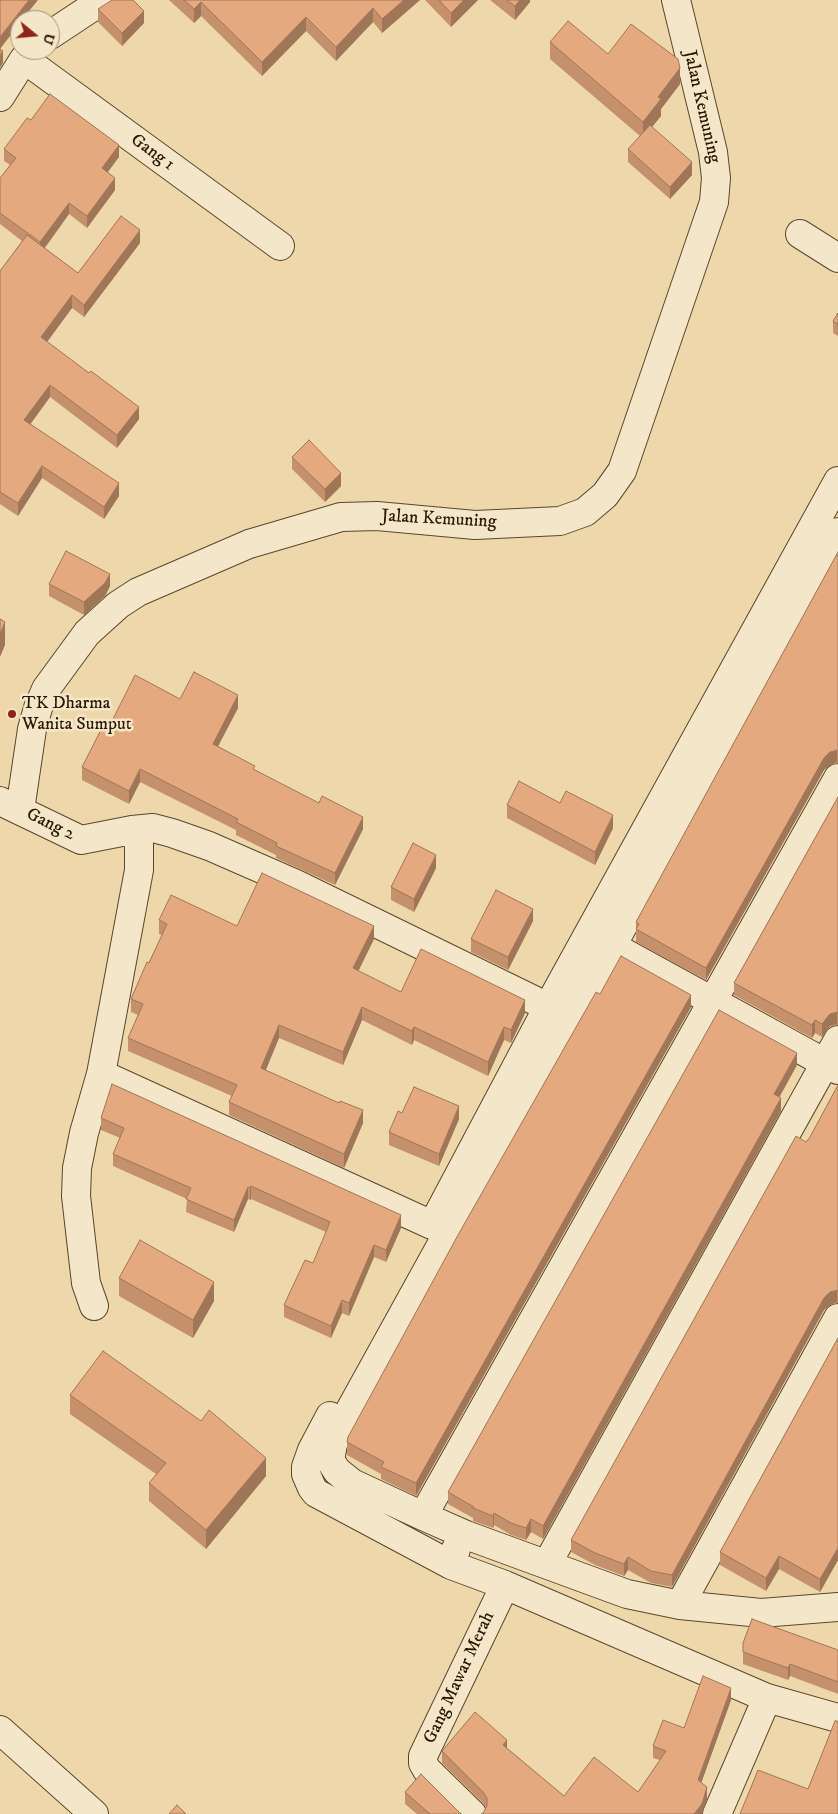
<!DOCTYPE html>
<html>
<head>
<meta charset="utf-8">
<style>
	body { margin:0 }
	#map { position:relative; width:838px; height:1814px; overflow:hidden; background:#eed8ab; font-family:"IM FELL DW Pica",serif }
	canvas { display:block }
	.north { position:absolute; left:10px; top:10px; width:50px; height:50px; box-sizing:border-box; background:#f4e6c8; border:1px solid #a39379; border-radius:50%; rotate:107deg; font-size:14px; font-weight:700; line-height:20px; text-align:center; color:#2a1702 }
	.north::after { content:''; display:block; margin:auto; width:18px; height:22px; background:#8f2418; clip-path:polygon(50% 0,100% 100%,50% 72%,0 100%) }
</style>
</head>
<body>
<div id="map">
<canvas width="838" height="1814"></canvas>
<div class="north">U</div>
</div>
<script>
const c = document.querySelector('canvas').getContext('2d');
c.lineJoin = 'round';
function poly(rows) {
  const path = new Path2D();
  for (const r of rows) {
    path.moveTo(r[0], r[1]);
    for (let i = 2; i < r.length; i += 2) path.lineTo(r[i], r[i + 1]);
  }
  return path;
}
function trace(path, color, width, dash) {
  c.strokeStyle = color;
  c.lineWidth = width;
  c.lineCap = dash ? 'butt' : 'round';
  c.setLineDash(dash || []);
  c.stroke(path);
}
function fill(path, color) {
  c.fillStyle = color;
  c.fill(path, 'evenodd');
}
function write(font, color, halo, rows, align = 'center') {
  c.font = font + ' "IM FELL DW Pica",serif';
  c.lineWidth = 5;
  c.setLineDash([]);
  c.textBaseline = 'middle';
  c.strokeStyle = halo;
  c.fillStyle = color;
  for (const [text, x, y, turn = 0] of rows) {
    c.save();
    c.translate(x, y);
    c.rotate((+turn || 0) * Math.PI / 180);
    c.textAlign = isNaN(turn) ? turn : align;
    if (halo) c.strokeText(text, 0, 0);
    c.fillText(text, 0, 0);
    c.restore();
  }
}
const minor = poly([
	[50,35,103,0],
	[24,59,280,246],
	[0,97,24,59,32,50],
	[800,234,838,258],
	[838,532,612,946,444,1240,339,1430,333,1444,330,1460,337,1471,352,1483,423,1516,466,1535,627,1594,680,1605,761,1613,838,1607],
	[0,801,81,840,132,830,153,828,172,833,209,846,296,884,548,1007],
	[20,810,32,729,38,708,46,689,87,633,118,605,138,592,249,544,341,517,377,516,475,525,560,521,585,512,605,495,622,471,714,202,716,178,713,152,676,0],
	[612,946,838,1070],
	[101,1074,432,1225],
	[433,1224,548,1007,838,481],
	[94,1306,86,1283,76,1196,77,1168,84,1133,101,1074,139,870,139,844,132,830],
	[330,1416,312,1450,306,1467,306,1474,312,1488,316,1493,451,1565],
	[423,1516,838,778],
	[456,1549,451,1565,505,1585,767,1698,838,1718],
	[547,1564,838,1040],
	[680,1605,838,1318],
	[0,1730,94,1814],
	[472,1814,427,1770,423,1763,423,1756,505,1585],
	[717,1814,767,1698]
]);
trace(minor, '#5b472c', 30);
trace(minor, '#f4e6c8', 28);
fill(poly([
	[169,0,420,0,382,33,373,22,336,61,306,31,262,76,201,16,194,23],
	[425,0,478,0,451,27],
	[490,0,530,0,530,2,515,20],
	[98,9,144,23,122,46,98,22],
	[550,42,608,54,680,84,661,109,661,116,652,127,692,175,670,199,628,162,628,149,640,136,550,59],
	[31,120,119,157,107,172,115,190,87,228,69,214,45,248,78,273,140,243,84,317,72,308,47,342,139,419,117,448,50,397,30,424,119,496,104,519,42,478,18,516,0,504,0,271,22,241,0,224,0,178,10,165,4,161,4,149],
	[838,313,838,336,833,333,833,321],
	[292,457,341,486,325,502,292,469],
	[838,552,838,763,830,765,824,770,706,980,636,942,636,922],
	[49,584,110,586,105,596,84,615,49,596],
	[180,699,238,708,218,746,255,770,363,829,335,885,276,858,276,855,236,835,236,830,140,782,129,804,82,780,82,767,109,727],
	[838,797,838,1025,830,1026,822,1037,815,1033,812,1038,734,995,734,983],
	[560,803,613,828,595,865,507,818,507,805],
	[436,868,414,912,391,900,391,887],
	[159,920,237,926,374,939,358,971,401,992,525,1013,511,1043,504,1040,488,1076,414,1040,412,1045,362,1020,343,1065,279,1038,265,1070,363,1123,344,1168,229,1115,229,1102,232,1096,128,1051,128,1038,138,1015,131,1012,131,999,162,935,159,934],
	[533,921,508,970,471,952,471,939],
	[600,994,691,1007,416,1496,381,1479,381,1474,347,1455,347,1442],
	[797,1065,779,1097,781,1111,543,1539,531,1532,526,1540,511,1535,494,1525,493,1528,473,1521,473,1518,448,1504,448,1492],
	[838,1085,838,1303,830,1305,824,1310,672,1587,651,1583,628,1570,624,1576,595,1565,571,1552,571,1540,806,1142,810,1137],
	[101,1118,401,1228,386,1262,374,1257,349,1316,342,1313,331,1338,284,1317,284,1305,313,1263,326,1232,251,1199,250,1200,248,1199,234,1232,186,1212,187,1199,113,1166,113,1154,120,1138,101,1130],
	[459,1119,439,1166,389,1145,389,1132],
	[119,1278,214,1301,193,1338,119,1296],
	[838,1338,838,1560,820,1592,779,1569,766,1591,720,1565,720,1552],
	[70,1395,201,1421,266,1476,206,1549,149,1501,149,1483,156,1474,70,1414],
	[743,1643,838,1650,838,1694,790,1676,788,1680,743,1664],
	[731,1700,701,1783,707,1799,483,1813,486,1808,483,1803,442,1763,442,1751,507,1748,564,1796,638,1792,660,1760,653,1758,653,1746],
	[405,1792,462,1814,417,1814,405,1804]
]), '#c4916c');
fill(poly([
	[29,0,38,0,22,20,20,20,20,23,0,49,0,37],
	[404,0,420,0,382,33,382,19],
	[464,0,478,0,451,27,451,13],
	[520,0,530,0,530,2,515,20,515,6],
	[201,2,201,16,194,23,194,9],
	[373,8,373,22,336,61,336,47],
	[144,11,144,23,122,46,122,33],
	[306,17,306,31,262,76,262,62],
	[3,51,3,63,0,68,0,56],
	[680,68,680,84,661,109,661,116,643,138,643,122,658,97],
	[119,145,119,157,102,180,102,168],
	[692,162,692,175,670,199,670,187],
	[115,178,115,190,87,228,87,216],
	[69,203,69,214,40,254,40,242],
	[140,230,140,243,84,317,84,305],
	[72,295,72,308,41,350,41,337],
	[50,385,50,397,24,433,24,420],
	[139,407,139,419,117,448,117,435],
	[42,466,42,478,18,516,18,503],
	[341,473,341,486,325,502,325,489],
	[119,483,119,496,104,519,104,507],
	[110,574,110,586,105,596,84,615,84,602],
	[5,622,5,645,0,657,0,634],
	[238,695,238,708,213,756,213,744],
	[837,750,837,762,830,765,824,770,706,980,706,968,824,758,830,752],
	[140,769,140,782,129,804,129,791],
	[613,815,613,828,595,865,595,852],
	[363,817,363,829,335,885,335,873],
	[436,855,436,868,414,912,414,899],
	[533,909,533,921,508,970,508,957],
	[374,926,374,939,353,982,353,968],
	[691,995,691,1007,416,1496,416,1483],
	[525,1000,525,1013,511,1043,511,1030],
	[362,1007,362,1020,343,1065,343,1052],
	[837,1012,837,1024,830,1026,822,1037,822,1024,830,1014],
	[815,1020,815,1033,812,1038,812,1025],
	[279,1025,279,1038,261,1082,261,1068],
	[414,1027,414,1040,412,1045,412,1031],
	[504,1027,504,1040,488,1076,488,1062],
	[797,1053,797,1065,774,1107,774,1094],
	[781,1098,781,1111,543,1539,543,1526],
	[459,1106,459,1119,439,1166,439,1154],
	[363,1110,363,1123,344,1168,344,1154],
	[251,1186,251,1199,250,1200,250,1188],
	[248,1187,248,1199,234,1232,234,1220],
	[401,1215,401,1228,386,1262,386,1250],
	[374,1245,374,1257,349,1316,349,1303],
	[214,1282,214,1301,193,1338,193,1320],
	[837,1290,837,1302,830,1305,824,1310,672,1587,672,1575,824,1298,830,1292],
	[342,1300,342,1313,331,1338,331,1326],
	[266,1458,266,1476,206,1549,206,1530],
	[494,1513,494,1525,493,1528,493,1516],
	[531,1519,531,1532,526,1540,526,1528],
	[838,1548,838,1560,820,1592,820,1579],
	[779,1556,779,1569,766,1591,766,1578],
	[628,1557,628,1570,624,1576,624,1564],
	[790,1664,790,1676,788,1680,788,1668],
	[731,1688,731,1700,698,1792,698,1780],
	[507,1740,507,1751,503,1745],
	[707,1787,707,1799,702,1814,694,1814]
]), '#a07658');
const building = poly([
	[0,0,29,0,0,37,0,0],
	[112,0,133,0,144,11,122,33,98,9,112,0],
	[184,0,404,0,382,19,373,8,336,47,306,17,262,62,201,2,194,9,184,0],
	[439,0,464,0,451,13,439,0],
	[507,0,520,0,515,6,507,0],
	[568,21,608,54,631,24,678,59,680,68,658,97,661,99,643,122,550,42,568,21],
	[0,49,3,51,0,56,0,49],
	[50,94,119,145,102,168,115,178,87,216,69,203,40,242,0,213,0,178,16,158,4,149,27,118,31,120,50,94],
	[650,125,692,162,670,187,628,149,650,125],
	[121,216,140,230,84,305,72,295,41,337,89,373,91,371,139,407,117,435,50,385,24,420,119,483,104,507,42,466,18,503,0,492,0,271,27,235,78,273,121,216],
	[838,313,838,324,833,321,838,313],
	[309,440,341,473,325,489,292,457,309,440],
	[66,551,110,574,105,583,84,602,49,584,66,551],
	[838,552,838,750,830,752,824,758,706,968,636,929,639,924,636,922,838,552],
	[0,619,5,622,0,634,0,619],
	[194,672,238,695,213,744,255,766,253,769,319,803,322,796,363,817,335,873,276,846,277,843,236,822,238,819,140,769,129,791,82,767,104,724,109,727,135,675,180,699,194,672],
	[519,781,560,803,566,791,613,815,595,852,507,805,519,781],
	[838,797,838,1012,830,1014,822,1024,815,1020,812,1025,734,983,838,797],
	[413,843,436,855,414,899,391,887,413,843],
	[262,873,374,926,353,968,401,992,421,949,525,1000,511,1030,504,1027,488,1062,414,1027,412,1031,362,1007,343,1052,279,1025,261,1068,339,1103,340,1101,363,1110,344,1154,229,1102,237,1085,128,1038,143,1004,131,999,147,962,149,963,167,924,159,920,171,895,237,926,262,873],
	[496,890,533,909,508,957,471,939,496,890],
	[621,956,691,995,416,1483,381,1467,384,1462,347,1442,348,1437,458,1235,596,992,600,994,621,956],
	[719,1010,797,1053,774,1094,781,1098,543,1526,531,1519,526,1528,511,1523,494,1513,493,1516,473,1508,474,1507,448,1492,719,1010],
	[112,1084,401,1215,386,1250,374,1245,349,1303,342,1300,331,1326,284,1305,305,1260,313,1263,330,1222,251,1186,250,1188,248,1187,234,1220,186,1199,191,1188,113,1154,124,1128,101,1118,112,1084],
	[838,1085,838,1290,830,1292,824,1298,672,1575,651,1571,628,1557,624,1564,595,1553,571,1540,796,1136,806,1142,810,1137,838,1085],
	[414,1087,459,1106,439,1154,389,1132,398,1111,402,1113,414,1087],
	[140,1240,214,1282,193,1320,119,1278,140,1240],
	[838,1338,838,1548,820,1579,779,1556,766,1578,720,1552,838,1338],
	[103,1351,201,1421,209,1410,266,1458,206,1530,149,1483,166,1463,70,1395,103,1351],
	[752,1619,838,1650,838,1682,790,1664,788,1668,743,1652,743,1643,752,1619],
	[703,1676,731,1688,698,1780,707,1787,702,1804,694,1814,481,1814,483,1813,487,1806,487,1798,483,1792,442,1751,475,1712,507,1740,503,1745,564,1796,594,1757,638,1792,666,1751,653,1746,663,1720,684,1728,703,1676],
	[835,1721,838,1721,838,1814,740,1814,758,1770,808,1789,835,1721],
	[421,1774,461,1814,462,1814,430,1814,405,1792,421,1774],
	[177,1805,186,1814,169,1814,177,1805]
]);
fill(building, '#e4a97e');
trace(building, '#a07658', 1);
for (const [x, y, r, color] of [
	[12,714,5,"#8f2418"]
]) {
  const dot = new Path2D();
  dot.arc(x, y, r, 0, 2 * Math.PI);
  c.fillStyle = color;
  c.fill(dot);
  trace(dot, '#f4e6c8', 2);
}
write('18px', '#2a1702', '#f4e6c8', [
	["Jalan Kemuning",701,107,77],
	["Gang 1",152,153,36],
	["Jalan Kemuning",439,520,3],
	["Gang 2",50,825,26],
	["Gang Mawar Merah",460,1678,-65]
]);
write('18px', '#2a1702', '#f4e6c8', [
	["TK Dharma",22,704],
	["Wanita Sumput",22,725]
], 'left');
</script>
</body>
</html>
